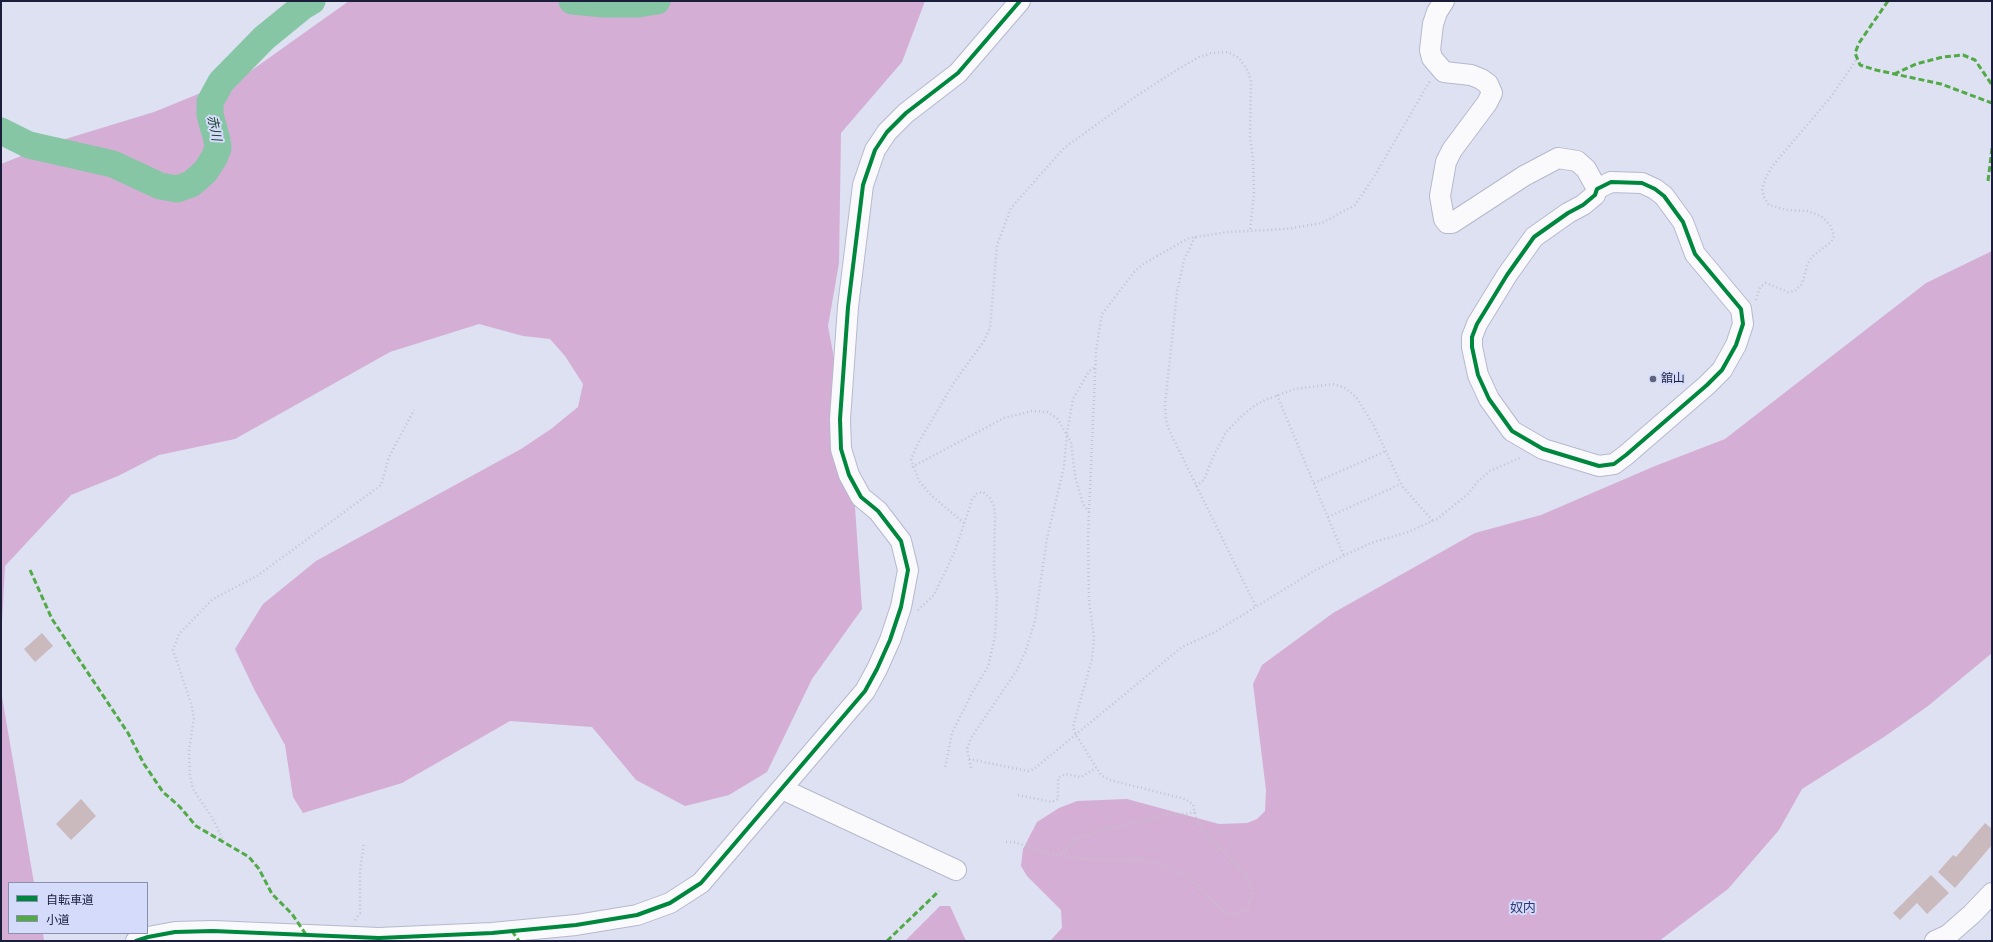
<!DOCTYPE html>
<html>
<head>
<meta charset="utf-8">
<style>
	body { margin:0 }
	#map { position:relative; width:1993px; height:942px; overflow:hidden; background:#dde1f2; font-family:"PT Sans","Noto Sans JP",sans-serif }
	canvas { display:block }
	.frame { position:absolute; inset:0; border:2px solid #1a1e3b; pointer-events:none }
	.legend { position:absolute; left:8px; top:882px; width:140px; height:52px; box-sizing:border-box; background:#d4dbfb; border:1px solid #8a8fae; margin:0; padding:5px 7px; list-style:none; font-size:12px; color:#1a1e3b }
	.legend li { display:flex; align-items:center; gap:8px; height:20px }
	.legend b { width:20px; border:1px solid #8a8fae }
</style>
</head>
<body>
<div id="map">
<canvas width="1993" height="942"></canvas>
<div class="frame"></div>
<ul class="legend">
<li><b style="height:5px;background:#00873e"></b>自転車道</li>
<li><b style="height:5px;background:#52aa46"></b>小道</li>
</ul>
</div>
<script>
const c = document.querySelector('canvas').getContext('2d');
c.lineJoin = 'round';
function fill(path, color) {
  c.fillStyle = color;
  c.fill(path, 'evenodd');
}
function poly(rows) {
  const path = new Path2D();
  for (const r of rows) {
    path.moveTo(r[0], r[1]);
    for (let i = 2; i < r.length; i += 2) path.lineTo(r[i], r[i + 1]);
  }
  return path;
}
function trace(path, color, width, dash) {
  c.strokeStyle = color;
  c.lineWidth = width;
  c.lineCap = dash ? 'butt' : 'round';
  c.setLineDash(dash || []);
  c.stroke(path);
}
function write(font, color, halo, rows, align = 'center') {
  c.font = font + ' "PT Sans","Noto Sans JP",sans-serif';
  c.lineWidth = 4;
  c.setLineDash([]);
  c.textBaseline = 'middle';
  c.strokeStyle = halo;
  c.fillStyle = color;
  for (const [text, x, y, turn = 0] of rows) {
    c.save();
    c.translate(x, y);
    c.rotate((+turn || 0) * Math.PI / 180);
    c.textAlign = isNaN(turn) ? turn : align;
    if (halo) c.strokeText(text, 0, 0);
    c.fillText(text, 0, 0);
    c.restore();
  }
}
fill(poly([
	[349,1,925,1,902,62,841,133,839,263,828,326,851,449,862,609,812,679,767,772,729,795,685,806,636,780,592,727,510,721,402,783,303,813,293,797,285,745,255,691,235,649,263,604,316,561,521,449,551,429,578,407,583,384,565,356,550,339,523,336,479,324,390,352,235,439,159,455,118,476,71,495,5,566,1,642,1,164,59,141,154,112,245,75],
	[1992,251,1992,653,1928,706,1884,737,1802,789,1779,830,1728,889,1659,941,1050,941,1062,928,1061,910,1027,876,1021,866,1023,849,1037,822,1059,808,1077,801,1127,799,1219,824,1247,823,1257,819,1265,811,1266,790,1253,684,1262,665,1333,613,1475,533,1541,515,1655,466,1725,439,1926,283],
	[1,691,34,883,9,883,9,933,43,933,44,941,1,941],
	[940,906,950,906,966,941,905,941]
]), '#d5aed5');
trace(poly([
	[572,1,604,4,638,4,657,1],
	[1,131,29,145,113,164,160,186,177,189,191,184,205,172,214,158,218,148,217,140,210,115,210,102,221,82,264,38,302,7,312,1]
]), '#86c6a5', 27);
fill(poly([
	[42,633,53,646,35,662,24,649],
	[81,799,96,816,71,840,56,824],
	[1985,823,1992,829,1992,845,1955,888,1938,872,1953,855,1956,857],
	[1931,875,1949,893,1927,914,1917,903,1900,920,1893,913]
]), '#cababd');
const minor = poly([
	[1444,1,1437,12,1433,24,1430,50,1432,58,1444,72,1471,75,1481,79,1488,84,1492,93,1487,103,1452,150,1446,162,1440,196,1444,219,1447,223,1452,223,1524,176,1558,158,1577,161,1586,169,1597,189],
	[1611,182,1642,183,1655,189,1664,196,1683,222,1695,254,1741,309,1743,324,1736,345,1722,370,1707,385,1626,455,1614,464,1599,466,1543,449,1512,431,1489,399,1478,375,1472,347,1472,337,1477,324,1507,275,1534,237,1568,213,1583,205,1595,195,1597,189,1611,182],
	[782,789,956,870],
	[136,941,148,937,175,932,213,931,379,938,492,933,576,925,637,915,670,903,701,883,865,691,877,669,890,640,901,607,908,570,901,541,878,511,861,497,849,475,841,449,840,419,848,307,863,185,875,150,887,132,906,113,958,73,1020,1],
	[1935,941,1948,935,1972,914,1992,893]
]);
trace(minor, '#b5b9ce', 22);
trace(poly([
	[1195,237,1184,260,1177,292,1165,405,1166,420,1169,430,1256,607],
	[1756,300,1760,287,1766,283,1788,292,1795,291,1802,284,1808,263,1813,256,1831,242,1834,236,1830,225,1821,216,1807,211,1786,210,1769,205,1764,197,1762,189,1766,177,1774,164,1830,98,1857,59],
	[1277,395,1344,556],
	[912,467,1004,418,1032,411,1047,412,1057,418,1071,442,1075,476,1083,504,1089,512],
	[1314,483,1386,451],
	[1196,486,1204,480,1213,457,1226,432,1243,415,1254,406,1265,400,1295,389,1333,384,1345,388,1356,397,1374,426,1402,486,1433,521],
	[1328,517,1401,484],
	[964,523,932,496,919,481,911,460,916,447,953,384,984,341,990,328,997,245,1011,208,1064,148,1132,99,1170,74,1199,57,1212,53,1228,52,1239,58,1248,71,1251,81,1250,137,1253,159,1254,193,1250,231],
	[918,610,934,595,955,551,972,500,977,493,983,492,990,498,994,506,995,516,994,570,997,597,995,636,988,667,973,691,952,733,945,768],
	[969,759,1028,771,1034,769,1182,647,1215,632,1314,571,1345,555,1371,543,1408,532,1437,519,1468,494,1477,482,1490,471,1522,457],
	[971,768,967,749,971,738,1017,670,1026,650,1035,621,1047,538,1064,467,1067,432,1073,399,1089,371,1096,367],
	[1018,795,1052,802,1058,799,1058,778,1065,774,1081,777,1096,768],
	[224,842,213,819,193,789,190,776,189,751,194,718,191,703,173,650,179,634,213,599,257,576,381,485,389,457,414,410],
	[1006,842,1014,842,1043,852,1078,859,1145,860,1171,868,1187,876,1223,911,1229,914,1239,914,1248,908,1253,893,1249,880,1238,866,1205,834,1196,818,1193,804,1185,799,1110,780,1101,775,1076,735,1073,727,1092,659,1094,637,1089,601,1088,536,1096,351,1102,314,1135,271,1145,263,1189,238,1228,232,1286,229,1322,223,1355,205,1372,180,1430,81],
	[1060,855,1081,837,1096,832,1169,814,1186,814,1196,812],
	[355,920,360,913,360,872,364,842]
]), '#c1c4cc', 2.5, [1, 3]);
trace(minor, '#fafafd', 20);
trace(poly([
	[1888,1,1859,43,1855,53,1860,65,1876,70,1941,84,1992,103],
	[1894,74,1916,64,1943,57,1963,55,1975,60,1992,85],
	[1988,181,1992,148],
	[30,570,52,619,128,733,144,764,163,792,180,807,196,826,249,857,259,869,272,894,292,914,307,936],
	[512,931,519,941],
	[887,941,939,891]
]), '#52aa46', 3, [6, 3]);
trace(poly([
	[1611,182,1642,183,1655,189,1664,196,1683,222,1695,254,1741,309,1743,324,1736,345,1722,370,1707,385,1626,455,1614,464,1599,466,1543,449,1512,431,1489,399,1478,375,1472,347,1472,337,1477,324,1507,275,1534,237,1568,213,1583,205,1595,195,1597,189,1611,182],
	[136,941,148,937,175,932,213,931,379,938,492,933,576,925,637,915,670,903,701,883,865,691,877,669,890,640,901,607,908,570,901,541,878,511,861,497,849,475,841,449,840,419,848,307,863,185,875,150,887,132,906,113,958,73,1020,1]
]), '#00873e', 4);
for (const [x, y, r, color] of [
	[1653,379,4,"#5e627b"]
]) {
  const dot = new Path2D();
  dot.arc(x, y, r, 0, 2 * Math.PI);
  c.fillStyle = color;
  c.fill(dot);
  trace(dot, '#d4dbfb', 1.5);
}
write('12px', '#1a1e3b', '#d4dbfb', [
	["舘山",1661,379]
], 'left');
write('italic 13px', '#1d432c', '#d4dbfb', [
	["赤川",214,128,79]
]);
write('13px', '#2f3576', '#d4dbfb', [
	["奴内",1523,908]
]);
</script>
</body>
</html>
